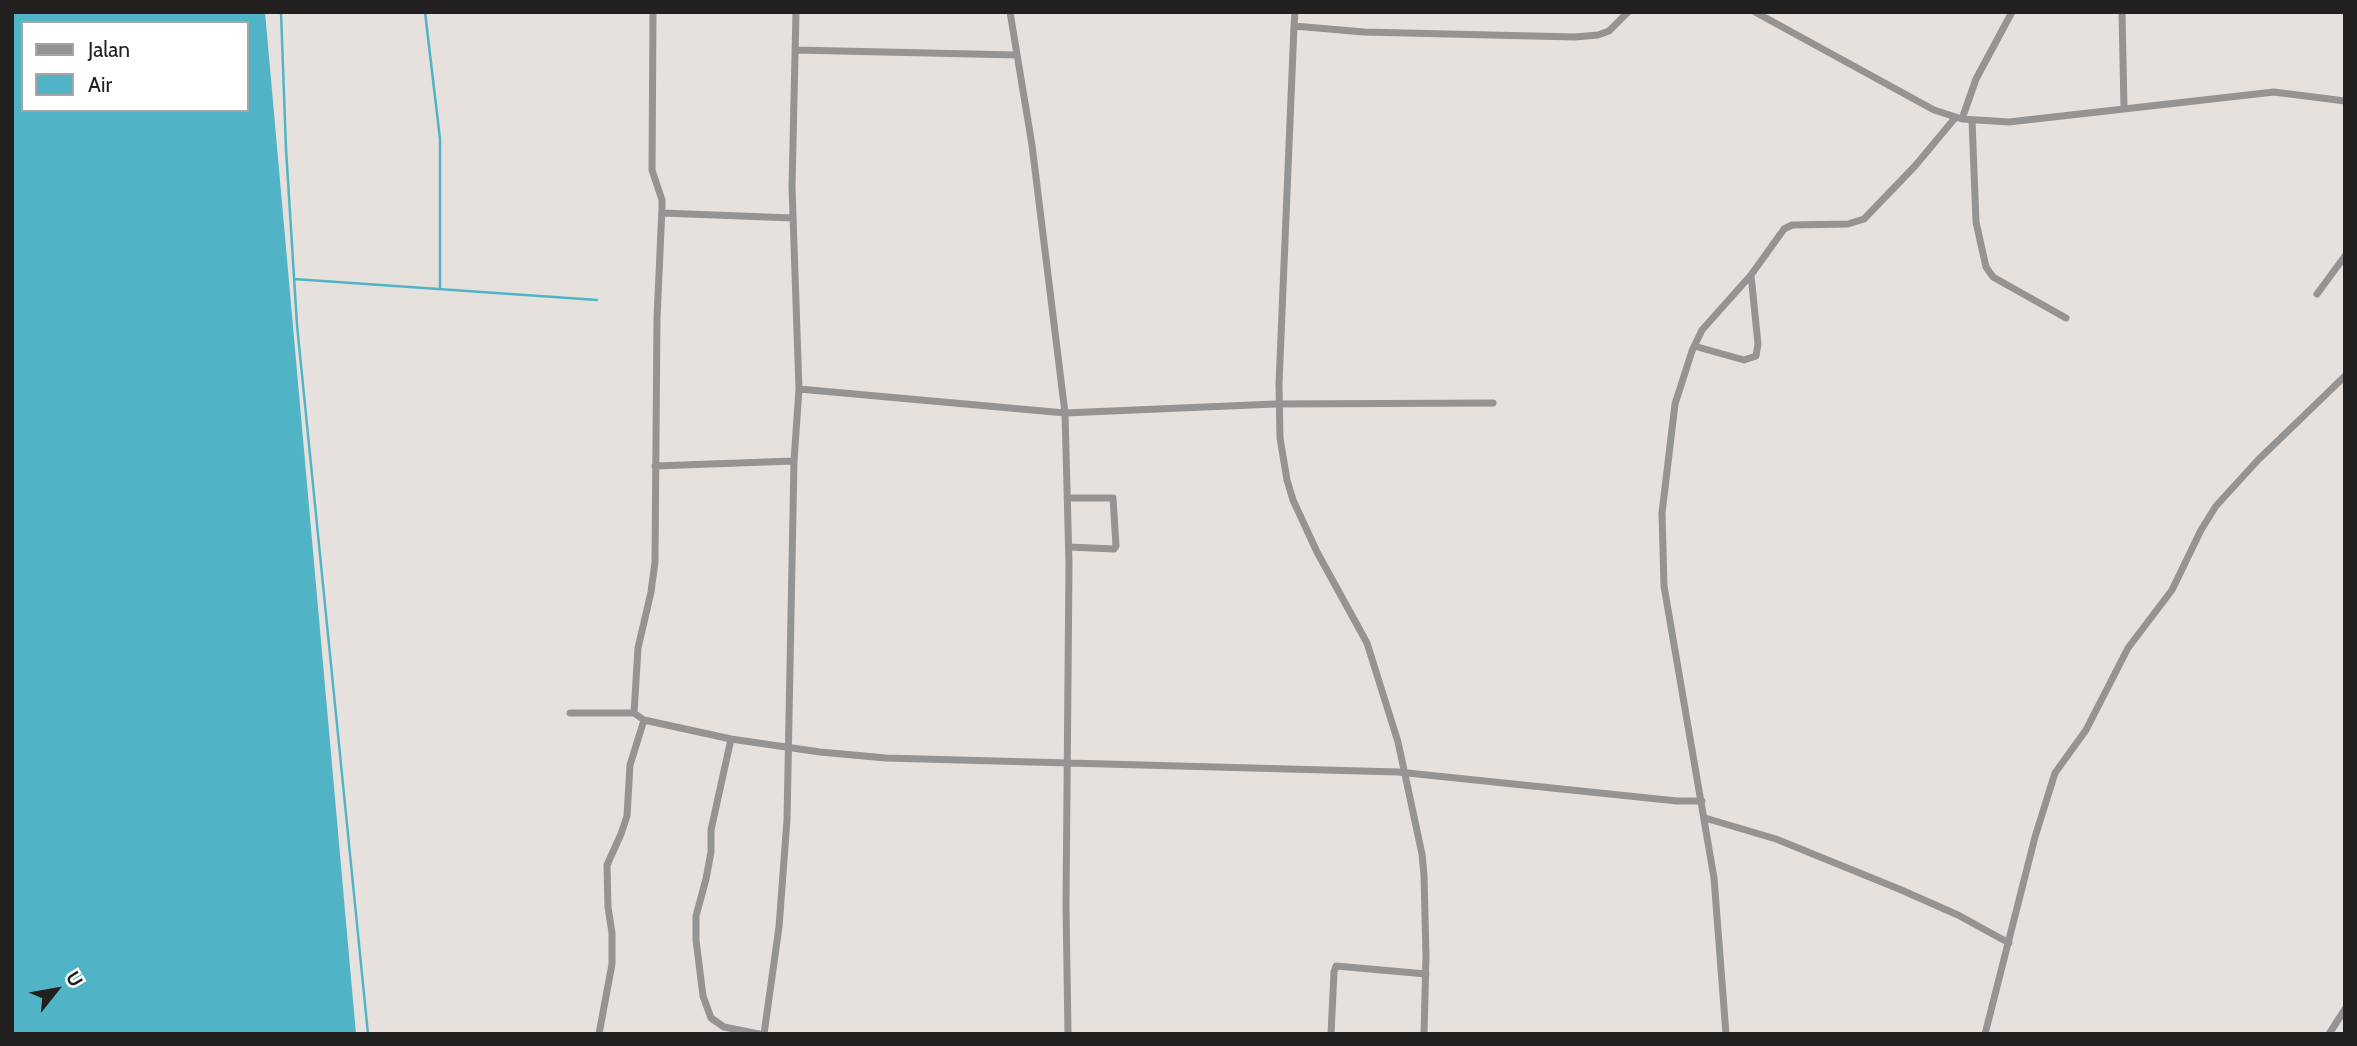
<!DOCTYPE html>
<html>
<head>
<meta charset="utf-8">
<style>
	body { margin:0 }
	#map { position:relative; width:2357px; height:1046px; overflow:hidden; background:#e6e1dd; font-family:Cabin,sans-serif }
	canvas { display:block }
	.frame { position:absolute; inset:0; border:14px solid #22201f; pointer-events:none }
	.legend { position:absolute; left:21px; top:21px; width:228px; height:91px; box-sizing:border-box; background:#fff; border:2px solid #a7a6a5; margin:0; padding:9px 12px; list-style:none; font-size:21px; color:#22201f }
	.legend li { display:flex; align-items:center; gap:14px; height:35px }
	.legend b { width:35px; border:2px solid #a7a6a5 }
	.north { position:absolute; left:21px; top:955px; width:70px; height:70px; -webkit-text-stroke:5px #fff; paint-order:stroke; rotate:59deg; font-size:19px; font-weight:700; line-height:28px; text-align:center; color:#22201f }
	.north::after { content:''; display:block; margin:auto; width:24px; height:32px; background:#22201f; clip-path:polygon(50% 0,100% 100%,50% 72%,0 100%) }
</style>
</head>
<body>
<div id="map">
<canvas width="2357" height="1046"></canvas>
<div class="frame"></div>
<ul class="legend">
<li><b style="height:9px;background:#969493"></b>Jalan</li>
<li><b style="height:19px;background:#50b4c6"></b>Air</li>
</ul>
<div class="north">U</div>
</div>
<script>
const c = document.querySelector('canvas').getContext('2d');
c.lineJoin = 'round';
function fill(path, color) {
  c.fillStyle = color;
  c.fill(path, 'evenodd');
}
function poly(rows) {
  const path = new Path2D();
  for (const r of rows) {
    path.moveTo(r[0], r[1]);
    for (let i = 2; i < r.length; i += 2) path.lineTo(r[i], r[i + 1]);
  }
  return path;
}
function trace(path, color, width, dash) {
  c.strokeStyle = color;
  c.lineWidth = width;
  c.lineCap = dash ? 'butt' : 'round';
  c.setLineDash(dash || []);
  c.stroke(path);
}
fill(poly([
	[12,12,265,12,356,1034,12,1034],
	[23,23,247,23,247,110,23,110]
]), '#50b4c6');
trace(poly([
	[281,12,286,149,297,325,368,1034],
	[425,12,440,139,440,288],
	[294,279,597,300]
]), '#50b4c6', 2.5);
trace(poly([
	[1010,12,1032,145,1065,413,1069,564,1066,905,1068,1034],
	[1295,12,1294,26,1364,32,1575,37,1598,35,1609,31,1628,12],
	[1755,12,1934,110,1962,119,2009,122,2274,92,2345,101],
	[2122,12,2124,108],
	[1294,26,1279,384,1280,438,1287,480,1293,500,1317,552,1367,643,1398,742,1422,854,1424,875,1426,956,1424,1034],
	[795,50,1017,55],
	[1962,119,1976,79,2012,12],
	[1972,120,1976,222,1986,267,1993,277,2066,318],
	[662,213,793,218],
	[2317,294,2345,256],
	[1694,346,1744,360,1756,356,1758,344,1751,275],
	[799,389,1065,413,1275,404,1493,403],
	[655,466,794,461],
	[1068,498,1113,498,1116,546,1114,549,1069,547],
	[570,713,634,713,644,720,731,739,820,752,886,758,1398,772,1677,801,1702,801],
	[634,713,638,648,651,592,655,562,657,318,662,208,662,200,652,170,653,12],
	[731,739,711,830,711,852,706,879,696,916,696,940,703,996,711,1018,724,1027,759,1034],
	[1705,818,1776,839,1899,889,1958,915,2009,943],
	[599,1034,612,964,612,933,608,907,607,865,621,834,627,816,630,765,644,720],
	[764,1034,779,927,787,820,794,461,799,389,792,187,796,12],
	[1331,1034,1334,972,1336,966,1426,974],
	[1726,1034,1714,878,1664,586,1662,513,1675,404,1692,351,1702,330,1751,275,1784,229,1792,225,1848,224,1864,219,1915,166,1955,118],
	[1985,1034,2035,837,2055,773,2086,730,2128,648,2172,590,2201,530,2216,506,2258,460,2345,376],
	[2329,1034,2345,1009]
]), '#969493', 7);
</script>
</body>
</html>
